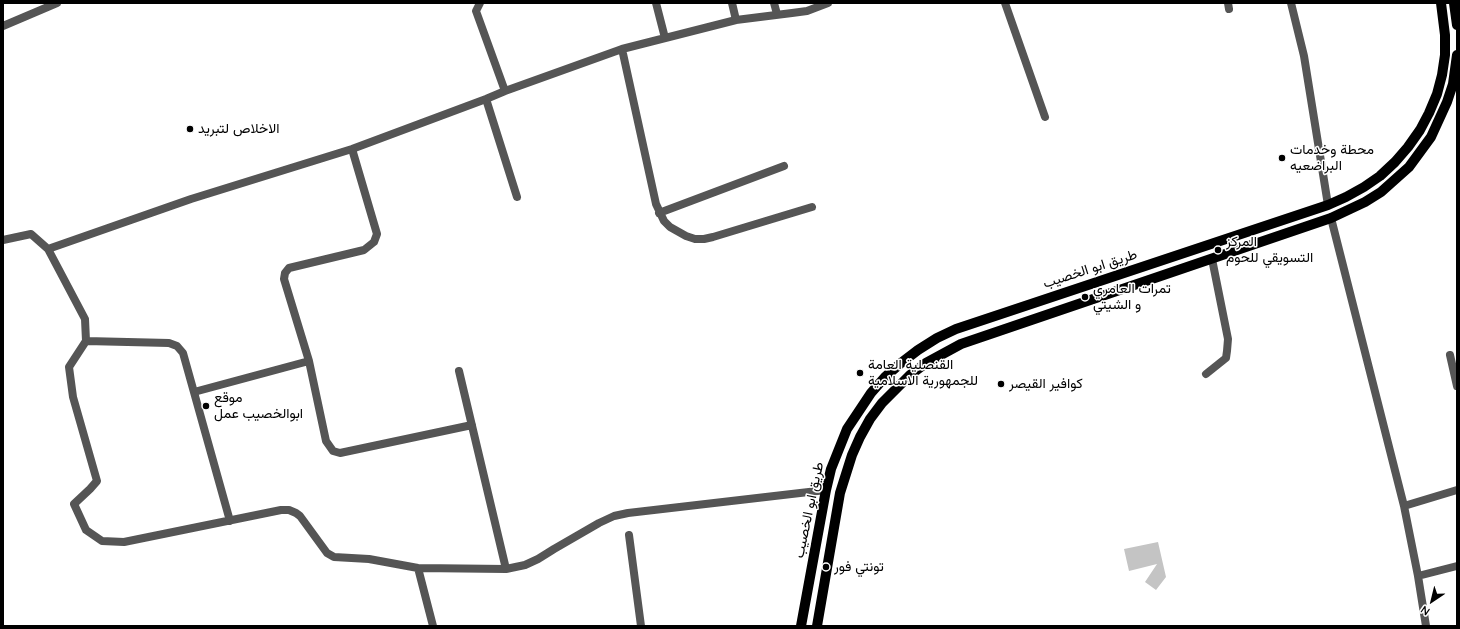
<!DOCTYPE html>
<html>
<head>
<meta charset="utf-8">
<style>
	body { margin:0 }
	#map { position:relative; width:1460px; height:629px; overflow:hidden; background:#fff; font-family:Quicksand,sans-serif }
	canvas { display:block }
	.frame { position:absolute; inset:0; border:4px solid #000; pointer-events:none }
	.north { position:absolute; left:1412px; top:581px; width:40px; height:40px; -webkit-text-stroke:3px #fff; paint-order:stroke; rotate:215deg; font-size:11px; font-weight:700; line-height:16px; text-align:center; color:#000 }
	.north::after { content:''; display:block; margin:auto; width:14px; height:18px; background:#000; clip-path:polygon(50% 0,100% 100%,50% 72%,0 100%) }
</style>
</head>
<body>
<div id="map">
<canvas width="1460" height="629"></canvas>
<div class="frame"></div>
<div class="north">N</div>
</div>
<script>
const c = document.querySelector('canvas').getContext('2d');
c.lineJoin = 'round';
function fill(path, color) {
  c.fillStyle = color;
  c.fill(path, 'evenodd');
}
function poly(rows) {
  const path = new Path2D();
  for (const r of rows) {
    path.moveTo(r[0], r[1]);
    for (let i = 2; i < r.length; i += 2) path.lineTo(r[i], r[i + 1]);
  }
  return path;
}
function trace(path, color, width, dash) {
  c.strokeStyle = color;
  c.lineWidth = width;
  c.lineCap = dash ? 'butt' : 'round';
  c.setLineDash(dash || []);
  c.stroke(path);
}
function write(font, color, halo, rows, align = 'center') {
  c.font = font + ' Quicksand,Vazirmatn,sans-serif';
  c.lineWidth = 3;
  c.setLineDash([]);
  c.textBaseline = 'middle';
  c.strokeStyle = halo;
  c.fillStyle = color;
  for (const [text, x, y, turn = 0] of rows) {
    c.save();
    c.translate(x, y);
    c.rotate((+turn || 0) * Math.PI / 180);
    c.textAlign = isNaN(turn) ? turn : align;
    if (halo) c.strokeText(text, 0, 0);
    c.fillText(text, 0, 0);
    c.restore();
  }
}
fill(poly([
	[1158,542,1166,577,1156,590,1145,582,1157,564,1129,571,1124,549]
]), '#c4c4c4');
trace(poly([
	[480,3,476,11,505,91],
	[656,3,665,38],
	[732,3,736,20],
	[774,3,777,14],
	[1005,3,1045,117],
	[1228,3,1229,9],
	[1291,3,1304,56,1328,205],
	[3,26,57,3],
	[622,49,656,204,664,221,670,227,686,236,695,239,704,239,713,237,812,207],
	[486,99,517,197],
	[352,149,377,234,374,242,364,250,289,268,285,273,284,279,309,361,326,441,333,451,340,453,472,425],
	[659,213,784,166],
	[1331,218,1404,506,1418,576,1426,626],
	[3,240,31,234,48,249,85,319,86,341,69,367,73,397,97,481,90,489,74,504,86,530,102,541,124,542,281,510,289,510,296,513,300,516,327,553,334,557,369,559,418,568,506,569,525,565,538,559,554,549,599,523,614,516,628,513,826,490],
	[48,249,191,199,352,149,486,99,505,91,622,49,736,20,792,13,807,11,828,3],
	[86,341,169,343,177,346,183,353,230,521],
	[1450,355,1457,386],
	[459,371,506,569],
	[1206,374,1226,358,1227,351,1228,339,1212,259],
	[194,392,309,361],
	[1404,506,1457,490],
	[629,535,641,626],
	[418,568,433,626],
	[1418,576,1457,566]
]), '#555', 8);
trace(poly([
	[1454,3,1457,25],
	[801,626,826,490,831,469,847,429,871,393,885,377,901,363,918,350,937,338,956,329,1328,205,1346,197,1364,187,1380,176,1395,162,1408,147,1420,130,1429,113,1437,94,1442,75,1445,55,1445,35,1441,3],
	[817,626,840,493,852,455,860,437,870,419,882,403,910,375,926,363,961,344,1331,218,1365,202,1381,192,1409,167,1431,137,1447,102,1453,84,1457,55]
]), '#000', 10);
for (const [x, y, r, color] of [
	[190,129,4,"#000"],
	[1282,158,4,"#000"],
	[1218,250,4,"#000"],
	[1085,297,4,"#000"],
	[860,373,4,"#000"],
	[1001,384,4,"#000"],
	[206,406,4,"#000"],
	[826,567,4,"#000"]
]) {
  const dot = new Path2D();
  dot.arc(x, y, r, 0, 2 * Math.PI);
  c.fillStyle = color;
  c.fill(dot);
  trace(dot, '#fff', 1.5);
}
write('14px', '#000', '#fff', [
	["الاخلاص لتبريد",198,129],
	["محطة وخدمات",1290,150],
	["البراضعيه",1290,166],
	["المركز",1226,242],
	["التسويقي للحوم",1226,258],
	["تمرات العامري",1093,289],
	["و الشيتي",1093,305],
	["القنصلية العامة",868,365],
	["للجمهورية الاسلامية",868,381],
	["كوافير القيصر",1009,384],
	["موقع",214,398],
	["ابوالخصيب عمل",214,414],
	["تونتي فور",834,567]
], 'left');
write('14px', '#000', '#fff', [
	["طريق ابو الخصيب",1090,269,-18],
	["طريق ابو الخصيب",809,510,-78]
]);
</script>
</body>
</html>
